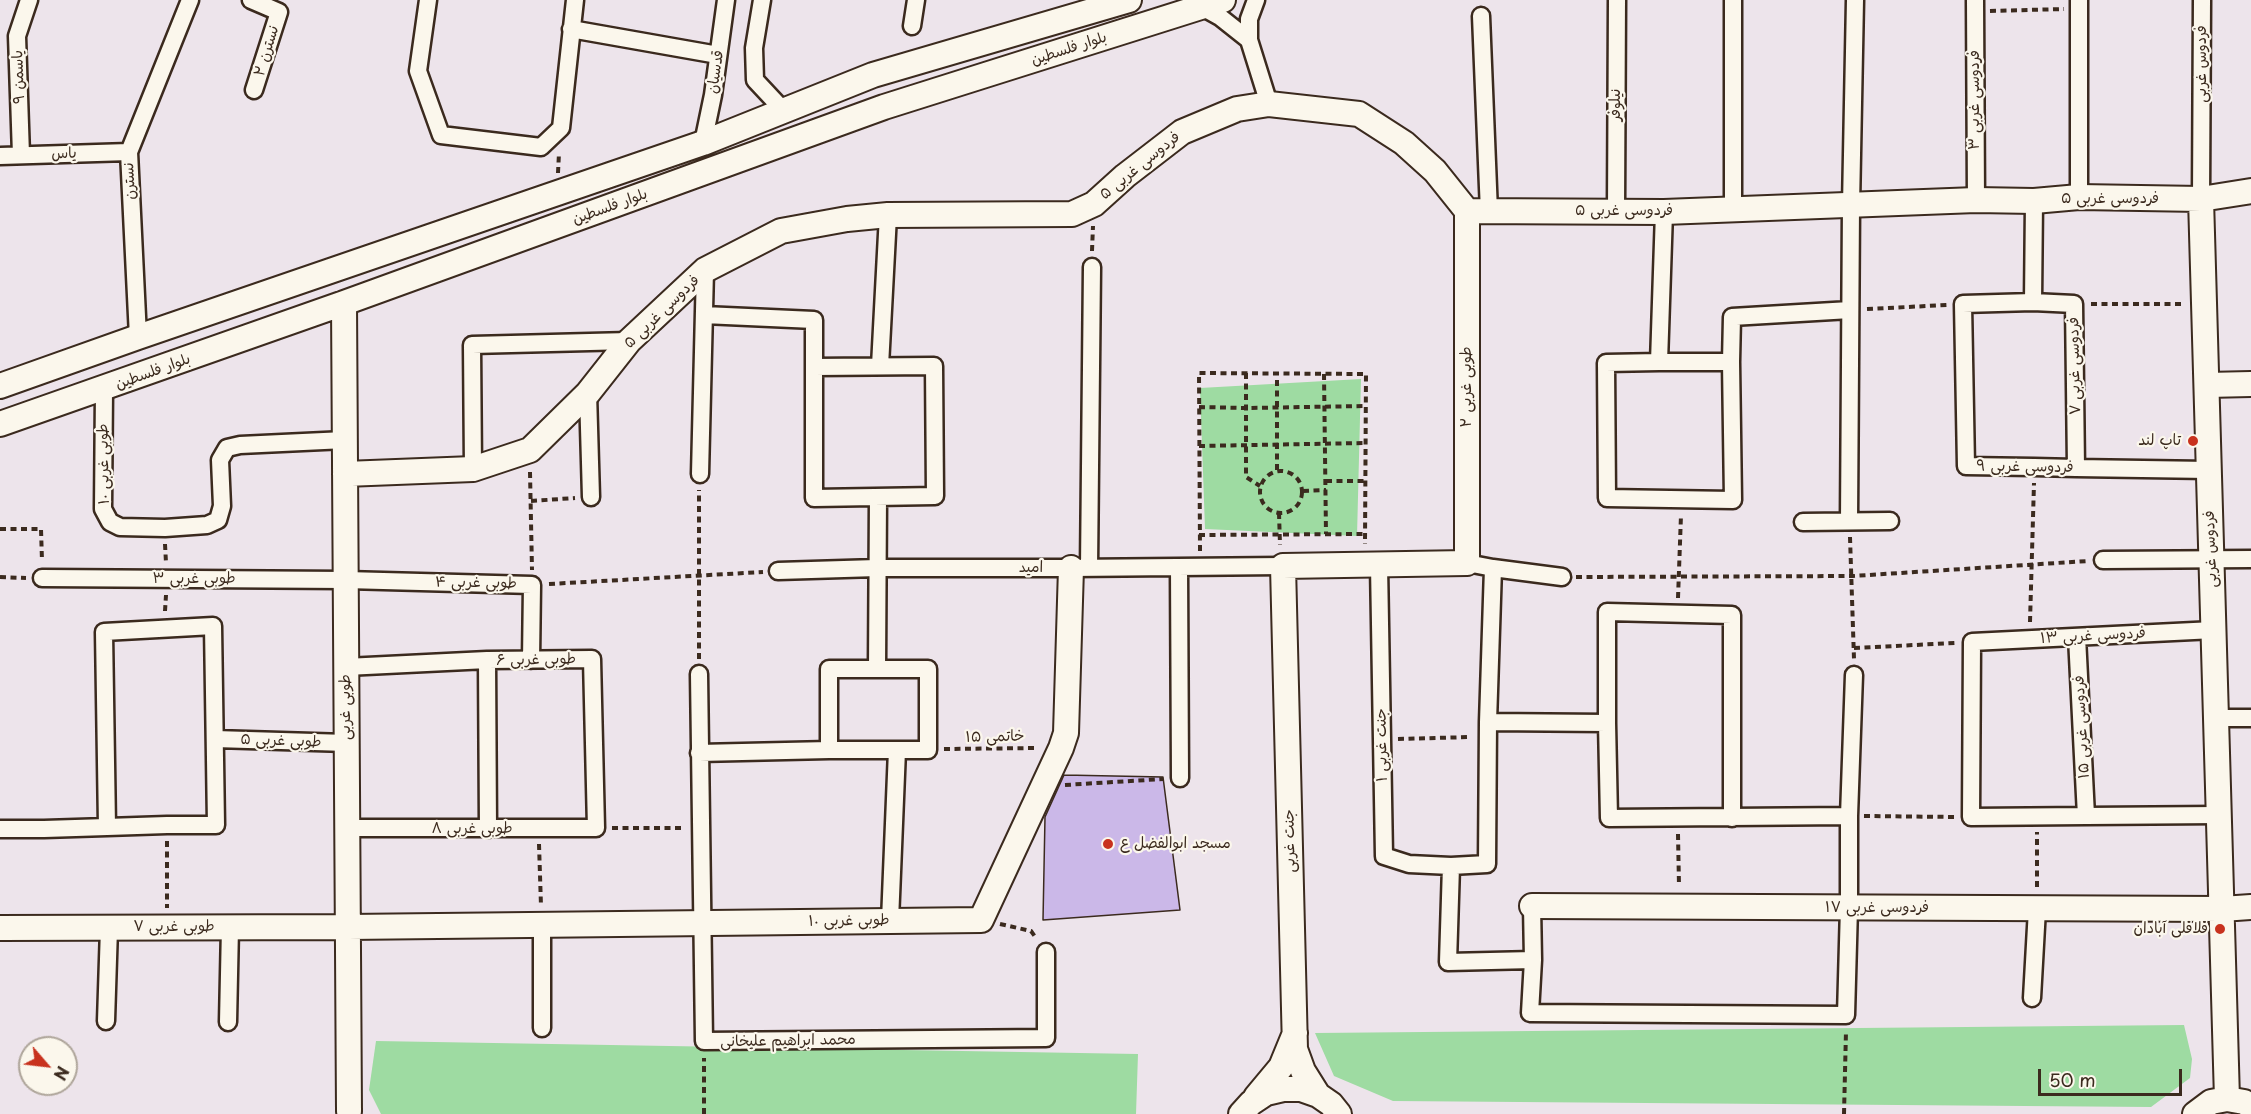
<!DOCTYPE html>
<html>
<head>
<meta charset="utf-8">
<style>
	body { margin:0 }
	#map { position:relative; width:2251px; height:1114px; overflow:hidden; background:#ede4eb; font-family:"Playpen Sans",sans-serif }
	canvas { display:block }
	.north { position:absolute; left:18px; top:1036px; width:60px; height:60px; box-sizing:border-box; background:#fbf7ec; border:2px solid #aea59a; border-radius:50%; rotate:118deg; font-size:16px; font-weight:700; line-height:24px; text-align:center; color:#3b2a1e }
	.north::after { content:''; display:block; margin:auto; width:21px; height:27px; background:#c8321e; clip-path:polygon(50% 0,100% 100%,50% 72%,0 100%) }
	.scale { position:absolute; left:2038px; top:1069px; width:144px; height:27px; box-sizing:border-box; border:3px solid #3b2a1e; border-top:0; padding-left:8px; font-size:18px; line-height:21px; white-space:nowrap; color:#3b2a1e; -webkit-text-stroke:4px #fbf7ec; paint-order:stroke }
</style>
</head>
<body>
<div id="map">
<canvas width="2251" height="1114"></canvas>
<div class="north">N</div>
<div class="scale">50 m</div>
</div>
<script>
const c = document.querySelector('canvas').getContext('2d');
c.lineJoin = 'round';
function fill(path, color) {
  c.fillStyle = color;
  c.fill(path, 'evenodd');
}
function poly(rows) {
  const path = new Path2D();
  for (const r of rows) {
    if (r.length === 3) {
      path.moveTo(r[0] + r[2], r[1]);
      path.arc(r[0], r[1], r[2], 0, 2 * Math.PI);
      continue;
    }
    path.moveTo(r[0], r[1]);
    for (let i = 2; i < r.length; i += 2) path.lineTo(r[i], r[i + 1]);
  }
  return path;
}
function trace(path, color, width, dash) {
  c.strokeStyle = color;
  c.lineWidth = width;
  c.lineCap = dash ? 'butt' : 'round';
  c.setLineDash(dash || []);
  c.stroke(path);
}
function write(font, color, halo, rows, align = 'center') {
  c.font = font + ' "Playpen Sans","Playpen Sans Arabic",sans-serif';
  c.lineWidth = 4.5;
  c.setLineDash([]);
  c.textBaseline = 'middle';
  c.strokeStyle = halo;
  c.fillStyle = color;
  for (const [text, x, y, turn = 0] of rows) {
    c.save();
    c.translate(x, y);
    c.rotate((+turn || 0) * Math.PI / 180);
    c.textAlign = isNaN(turn) ? turn : align;
    if (halo) c.strokeText(text, 0, 0);
    c.fillText(text, 0, 0);
    c.restore();
  }
}
fill(poly([
	[1361,379,1357,536,1205,529,1200,388],
	[2184,1025,2192,1059,2190,1078,2151,1107,1393,1101,1334,1076,1315,1033],
	[376,1041,1138,1054,1136,1114,381,1114,369,1090]
]), '#9edba2');
const building = poly([
	[1064,775,1163,777,1180,910,1043,920,1045,817,1064,775]
]);
fill(building, '#cbb8e8');
trace(building, '#3b2a1e', 1.5);
const street = poly([
	[251,0,279,12,254,90],
	[428,0,418,71,441,135,541,147,561,128,575,0],
	[762,0,754,48,755,80,784,111],
	[1256,0,1249,19,1249,40,1269,104],
	[1975,0,1976,200],
	[2079,0,2079,197],
	[1202,7,1220,17,1249,40],
	[1481,16,1489,212],
	[912,26,916,0],
	[571,29,718,55],
	[703,143,713,95,726,0],
	[21,155,17,36,29,0],
	[0,156,129,152],
	[2201,199,2202,0],
	[1733,208,1733,0],
	[1616,210,1617,0],
	[2033,302,2034,201],
	[704,315,814,320,814,498,935,496,934,366,814,367],
	[138,337,129,152,190,0],
	[1659,362,1606,363,1607,498,1733,500,1731,362,1659,362,1664,212],
	[1731,362,1732,317,1850,310],
	[880,366,888,215],
	[104,389,103,509,110,522,120,527,165,528,207,525,218,520,222,506,220,460,227,448,240,445,345,440],
	[588,393,591,497],
	[2076,468,2074,304,2033,302,1963,304,1966,466,2034,467,2076,468,2209,470],
	[473,469,472,345,629,341],
	[700,474,705,270],
	[1849,521,1851,206,1855,0],
	[1803,522,1890,521],
	[2103,560,2251,559],
	[1379,565,1384,856,1409,864,1451,866,1487,864,1488,722,1493,568,1467,563],
	[1179,567,1180,778],
	[1089,568,1092,267],
	[1493,568,1562,577],
	[778,571,877,568,1071,568,1283,566],
	[42,578,346,580,532,585,531,660],
	[2077,637,2086,816,1971,817,1972,642,2214,630],
	[487,660,488,829],
	[346,667,487,660,592,659,596,828,347,828],
	[829,669,928,669,928,750,829,750,829,669],
	[877,669,878,497],
	[699,674,704,1041,1046,1038,1046,952],
	[2216,718,2251,718],
	[1488,722,1607,723,1607,612,1732,615,1732,818],
	[1607,723,1609,818,1849,816],
	[215,739,347,743],
	[699,753,829,750],
	[2086,816,2219,815],
	[0,829,44,829,107,827,167,825,216,825,213,626,104,632,107,827],
	[1451,866,1448,962,1533,960,1532,906],
	[890,921,897,750],
	[542,924,542,1028],
	[1533,960,1530,1013,1846,1015,1849,907,1849,816,1854,675],
	[2032,998,2037,909],
	[106,1021,109,928],
	[228,1022,230,927]
]);
const secondary = poly([
	[2201,199,2227,1099],
	[344,303,349,1111],
	[2207,385,2251,384],
	[0,386,138,337,703,143,873,75,1129,0],
	[0,424,344,303,884,107,1223,0],
	[345,474,473,469,530,450,588,393,629,341,705,270,781,231,847,219,888,215,1072,214,1094,204,1125,176,1182,132,1237,109,1269,104,1359,114,1404,143,1435,171,1467,211,1664,212,1976,200,2034,201,2079,197,2201,199,2251,191],
	[1532,906,2222,909,2251,907],
	[0,928,348,927,981,920,1061,748,1066,733,1071,568],
	[1318,1095,1303,1071,1295,1049,1283,566,1467,563,1467,211],
	[1256,1097,1281,1067,1295,1033],
	[1241,1114,1251,1103,1266,1093,1283,1089,1301,1089,1318,1095,1331,1104,1339,1114],
	[2195,1114,2211,1102,2227,1099,2244,1102,2251,1106]
]);
trace(street, '#3b2a1e', 21);
trace(secondary, '#3b2a1e', 28);
trace(poly([
	[1990,11,2064,9],
	[558,173,559,153],
	[1092,251,1093,226],
	[2091,304,2185,304],
	[1867,309,1947,305],
	[1246,373,1246,477,1260,486],
	[1324,374,1326,534],
	[1199,407,1246,408,1366,406],
	[1199,446,1365,443],
	[1277,470,1277,374],
	[1281,492,21],
	[530,472,532,570],
	[1326,481,1365,481],
	[1303,491,1326,490],
	[531,501,575,498],
	[1279,513,1280,545],
	[0,529,41,529,42,561],
	[1199,535,1365,534],
	[1850,537,1854,659],
	[165,544,166,563],
	[1200,551,1199,373,1366,374,1365,544],
	[0,577,26,578],
	[1576,577,1853,576,2088,561],
	[549,584,763,572],
	[1678,598,1681,515],
	[165,611,166,595],
	[2030,622,2034,483],
	[1854,648,1955,643],
	[699,659,699,490],
	[1398,739,1471,737],
	[944,749,1038,748],
	[1065,785,1163,779],
	[1864,816,1955,817],
	[612,828,685,828],
	[1678,834,1679,886],
	[167,841,167,908],
	[539,844,541,906],
	[2037,887,2037,832],
	[1000,924,1031,931,1036,938],
	[704,1114,704,1058],
	[1844,1114,1846,1031]
]), '#3b2a1e', 4, [6, 4.5]);
trace(street, '#fbf7ec', 16);
trace(secondary, '#fbf7ec', 24);
for (const [x, y, r, color] of [
	[2193,441,6,"#c8321e"],
	[1108,844,6,"#c8321e"],
	[2220,929,6,"#c8321e"]
]) {
  const dot = new Path2D();
  dot.arc(x, y, r, 0, 2 * Math.PI);
  c.fillStyle = color;
  c.fill(dot);
  trace(dot, '#fbf7ec', 2);
}
write('15px', '#3b2a1e', '#fbf7ec', [
	["بلوار فلسطین",1069,49,-18],
	["نسترن ۲",267,51,-73],
	["فردوس غربی",2202,64,-90],
	["قدسیان",716,72,-82],
	["یاسمن ۹",19,77,-92],
	["فردوسی غربی ۳",1975,100,-90],
	["نیلوفر",1616,105,-90],
	["یاس",64,154,-2],
	["فردوسی غربی ۵",1140,166,-39],
	["نسترن",130,181,-93],
	["فردوسی غربی ۵",2110,199],
	["بلوار فلسطین",610,207,-20],
	["فردوسی غربی ۵",1624,211],
	["فردوسی غربی ۵",662,312,-44],
	["فردوسی غربی ۷",2075,366,-91],
	["بلوار فلسطین",153,372,-20],
	["طوبی غربی ۲",1467,387,-90],
	["طوبی غربی ۱۰",104,464,-91],
	["فردوسی غربی ۹",2025,467,1],
	["فردوس غربی",2211,549,-92],
	["امید",1031,568],
	["طوبی غربی ۳",194,579],
	["طوبی غربی ۴",476,583,1],
	["فردوسی غربی ۱۳",2093,636,-3],
	["طوبی غربی ۶",536,660,-1],
	["طوبی غربی",346,707,-90],
	["فردوسی غربی ۱۵",2082,727,-93],
	["خاتمی ۱۵",995,737,-1],
	["طوبی غربی ۵",281,741,2],
	["جنت غربی ۱",1382,745,-91],
	["طوبی غربی ۸",472,829],
	["جنت غربی",1290,841,-91],
	["فردوسی غربی ۱۷",1877,908],
	["طوبی غربی ۱۰",849,921,-1],
	["طوبی غربی ۷",174,927],
	["محمد ابراهیم علیخانی",788,1041,-1]
]);
write('15px', '#3b2a1e', '#fbf7ec', [
	["تاپ لند",2181,441],
	["مسجد ابوالفضل ع",1120,844,"left"],
	["فلافلی آبادان",2208,929]
], 'right');
</script>
</body>
</html>
